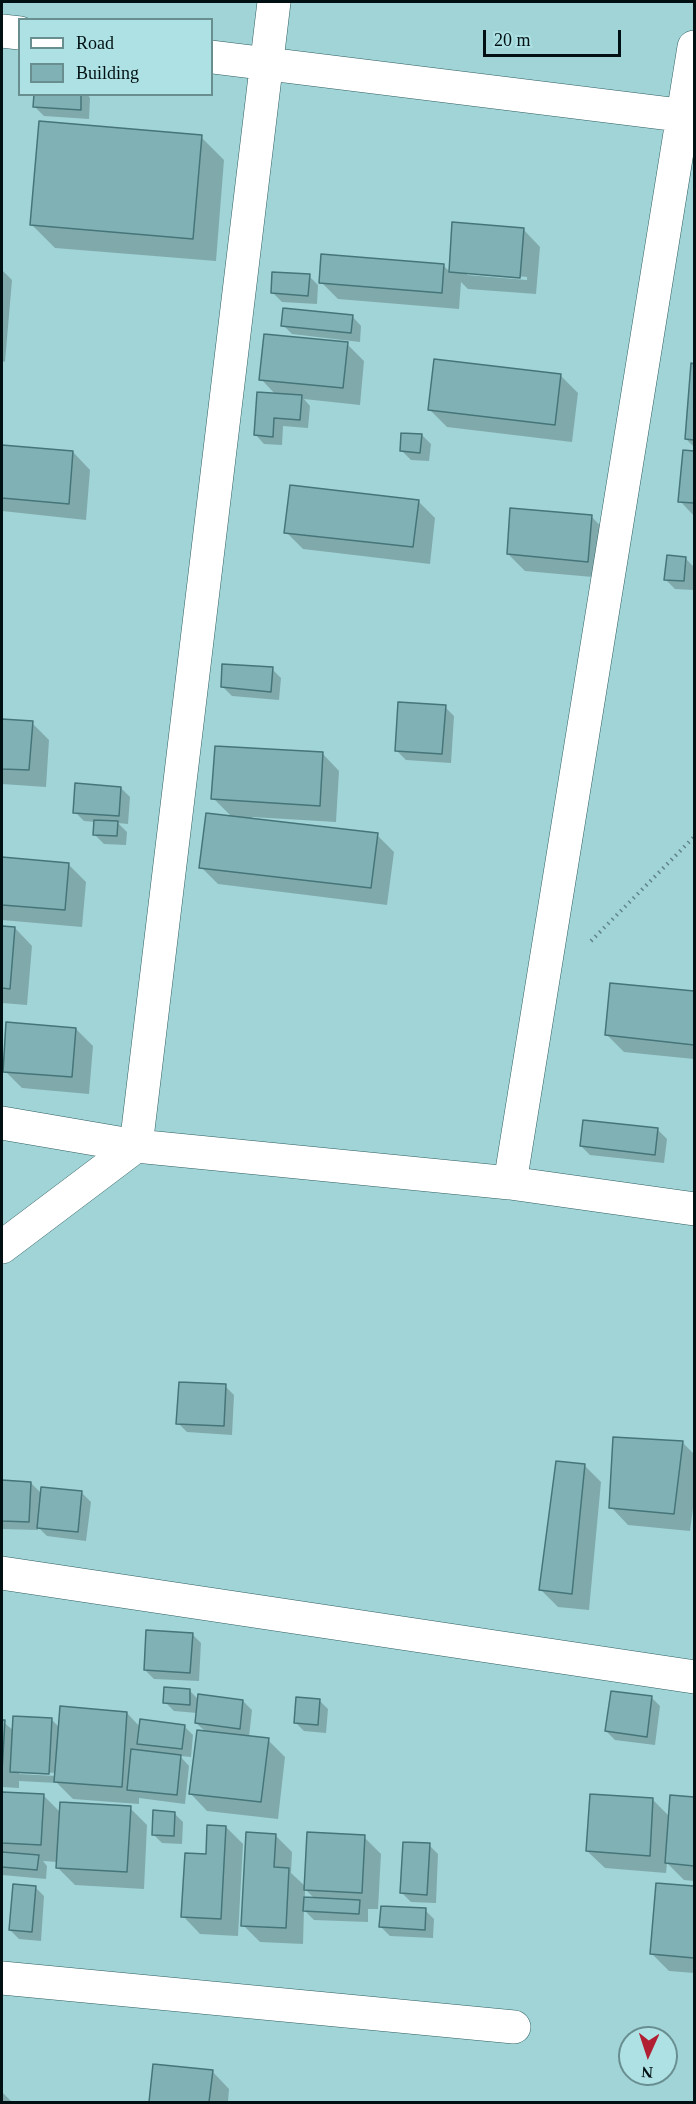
<!DOCTYPE html>
<html>
<head>
<meta charset="utf-8">
<style>
	body { margin:0 }
	#map { position:relative; width:696px; height:2104px; overflow:hidden; background:#a1d4d7; font-family:Georgia,serif }
	canvas { display:block }
	.frame { position:absolute; inset:0; border:3px solid #011113; pointer-events:none }
	.legend { position:absolute; left:18px; top:18px; width:195px; height:78px; box-sizing:border-box; background:#aee1e4; border:2px solid #698e90; margin:0; padding:8px 10px; list-style:none; font-size:18px; color:#011113 }
	.legend li { display:flex; align-items:center; gap:12px; height:30px }
	.legend b { width:30px; border:2px solid #698e90 }
	.north { position:absolute; left:618px; top:2026px; width:60px; height:60px; box-sizing:border-box; background:#aee1e4; border:2px solid #698e90; border-radius:50%; rotate:183deg; font-size:16px; font-weight:700; line-height:24px; text-align:center; color:#011113 }
	.north::after { content:''; display:block; margin:auto; width:21px; height:27px; background:#b11f32; clip-path:polygon(50% 0,100% 100%,50% 72%,0 100%) }
	.scale { position:absolute; left:483px; top:30px; width:138px; height:27px; box-sizing:border-box; border:3px solid #011113; border-top:0; padding-left:8px; font-size:18px; line-height:21px; white-space:nowrap; color:#011113; -webkit-text-stroke:4px #aee1e4; paint-order:stroke }
</style>
</head>
<body>
<div id="map">
<canvas width="696" height="2104"></canvas>
<div class="frame"></div>
<ul class="legend">
<li><b style="height:8px;background:#fff"></b>Road</li>
<li><b style="height:16px;background:#80b2b5"></b>Building</li>
</ul>
<div class="north">N</div>
<div class="scale">20 m</div>
</div>
<script>
const c = document.querySelector('canvas').getContext('2d');
c.lineJoin = 'round';
function fill(path, color) {
  c.fillStyle = color;
  c.fill(path, 'evenodd');
}
function poly(rows) {
  const path = new Path2D();
  for (const r of rows) {
    path.moveTo(r[0], r[1]);
    for (let i = 2; i < r.length; i += 2) path.lineTo(r[i], r[i + 1]);
  }
  return path;
}
function trace(path, color, width, dash) {
  c.strokeStyle = color;
  c.lineWidth = width;
  c.lineCap = dash ? 'butt' : 'round';
  c.setLineDash(dash || []);
  c.stroke(path);
}
fill(poly([
	[35,94,87,94,90,98,89,119,44,116,35,107],
	[201,137,224,160,216,261,55,248,32,225],
	[454,224,523,229,540,247,536,294,468,289,461,282,459,309,338,299,321,282,443,265,450,272],
	[467,272,527,277,527,280,467,275],
	[2,270,12,280,5,362,2,361],
	[309,276,318,285,317,304,282,302,273,293],
	[352,316,361,326,360,342,292,334,283,325],
	[347,344,364,361,360,405,304,399,310,406,308,428,283,426,282,445,264,444,255,434,276,395,261,379],
	[692,365,694,365,694,447,686,439],
	[561,376,578,393,572,442,447,427,430,410],
	[2,429,2,447,73,452,90,470,86,520,2,511],
	[422,435,431,444,429,461,411,460,402,451],
	[684,451,694,452,694,516,680,501],
	[418,501,435,518,430,564,303,549,286,532],
	[591,516,608,534,604,578,525,571,508,554],
	[685,558,694,567,693,590,675,589,666,580],
	[272,669,281,678,279,700,232,696,223,687],
	[445,707,454,716,451,763,406,760,397,751],
	[2,721,32,723,49,740,46,787,2,784],
	[322,753,339,771,336,822,252,817,252,820,377,835,394,852,387,905,218,884,201,867,232,817,213,798],
	[121,788,130,797,128,824,118,823,127,832,126,845,104,844,95,835,95,822,84,821,75,812],
	[2,859,68,864,86,882,82,927,2,920],
	[2,928,15,928,32,946,27,1005,2,1003],
	[611,984,694,993,694,1059,624,1052,607,1035],
	[76,1029,93,1046,89,1094,22,1088,5,1071],
	[658,1130,667,1139,664,1163,590,1155,581,1146],
	[225,1386,234,1395,232,1435,187,1432,178,1423],
	[614,1438,683,1443,694,1454,694,1501,690,1531,628,1525,611,1507],
	[584,1465,601,1482,589,1610,558,1607,541,1590],
	[2,1481,31,1483,42,1494,82,1493,91,1502,86,1541,47,1536,38,1527,38,1530,2,1529],
	[192,1634,201,1643,199,1681,154,1679,145,1670],
	[190,1691,199,1700,243,1701,252,1710,249,1737,268,1740,285,1757,278,1819,207,1811,190,1793,206,1732,196,1723,197,1713,174,1711,165,1702],
	[651,1697,660,1706,655,1745,615,1740,606,1731],
	[319,1700,328,1709,326,1733,304,1731,295,1722],
	[127,1713,140,1727,184,1726,193,1735,191,1757,180,1756,189,1766,185,1804,139,1798,139,1804,73,1799,57,1783,19,1781,19,1788,2,1787,2,1721,14,1731,52,1720,60,1728],
	[19,1771,57,1773,57,1776,19,1774],
	[2,1793,43,1795,61,1813,130,1808,147,1825,144,1889,75,1885,58,1868,58,1862,43,1861,47,1866,46,1879,2,1875,2,1853,5,1854,2,1851],
	[672,1797,694,1798,694,1881,684,1880,667,1863,666,1873,605,1868,587,1851,653,1800,670,1817],
	[174,1813,183,1822,182,1844,162,1843,153,1834],
	[226,1827,243,1844,238,1936,200,1934,183,1916,207,1855],
	[275,1835,292,1852,291,1873,306,1887,364,1837,381,1854,378,1909,368,1909,368,1922,314,1920,304,1910,303,1944,260,1942,243,1925],
	[305,1889,316,1900,305,1899],
	[429,1845,438,1854,436,1903,411,1902,402,1893],
	[657,1884,694,1888,694,1973,669,1971,651,1953],
	[35,1887,44,1896,41,1941,19,1939,10,1930],
	[425,1910,434,1919,433,1938,390,1936,381,1927],
	[155,2065,212,2071,229,2089,228,2102,150,2102],
	[2,2092,12,2102,2,2102]
]), '#0003');
const building = poly([
	[34,94,81,94,81,110,33,107,34,94],
	[39,121,202,135,193,239,30,225,39,121],
	[452,222,524,228,520,278,449,272,452,222],
	[321,254,444,264,442,293,319,283,321,254],
	[272,272,310,274,308,296,271,293,272,272],
	[283,308,353,315,351,333,281,326,283,308],
	[264,334,348,342,343,388,259,380,264,334],
	[434,359,561,374,555,425,428,410,434,359],
	[691,363,694,364,694,440,685,439,691,363],
	[257,392,302,395,300,420,274,418,273,437,254,435,257,392],
	[401,433,422,434,420,453,400,451,401,433],
	[2,445,73,451,69,504,2,498,2,445],
	[683,450,694,451,694,503,678,502,683,450],
	[290,485,419,500,413,547,284,533,290,485],
	[510,508,592,515,588,562,507,554,510,508],
	[667,555,686,557,684,581,664,580,667,555],
	[222,664,273,667,271,692,221,687,222,664],
	[398,702,446,705,442,754,395,751,398,702],
	[2,719,33,721,29,770,2,769,2,719],
	[215,746,323,752,320,806,211,799,215,746],
	[75,783,121,787,119,816,73,813,75,783],
	[206,813,378,833,371,888,199,868,206,813],
	[94,820,118,821,117,836,93,835,94,820],
	[2,857,69,863,65,910,2,905,2,857],
	[2,926,15,927,10,989,2,988,2,926],
	[610,983,694,991,694,1045,605,1035,610,983],
	[6,1022,76,1028,72,1077,3,1072,6,1022],
	[583,1120,658,1128,655,1155,580,1146,583,1120],
	[179,1382,226,1384,224,1426,176,1424,179,1382],
	[613,1437,683,1441,674,1514,609,1508,613,1437],
	[556,1461,585,1464,572,1594,539,1590,556,1461],
	[2,1480,31,1482,29,1522,2,1521,2,1480],
	[41,1487,82,1491,78,1532,37,1528,41,1487],
	[146,1630,193,1633,190,1673,144,1670,146,1630],
	[164,1687,190,1689,190,1705,163,1703,164,1687],
	[611,1691,652,1696,647,1737,605,1731,611,1691],
	[198,1694,243,1700,240,1729,195,1723,198,1694],
	[296,1697,320,1699,318,1725,294,1723,296,1697],
	[60,1706,127,1712,122,1787,54,1782,60,1706],
	[13,1716,52,1718,49,1774,10,1772,13,1716],
	[140,1719,185,1725,182,1749,137,1744,140,1719],
	[2,1720,5,1720,2,1772,2,1720],
	[197,1730,269,1738,261,1802,189,1794,197,1730],
	[131,1749,181,1755,177,1795,127,1790,131,1749],
	[2,1792,44,1794,41,1845,2,1843,2,1792],
	[590,1794,653,1798,650,1856,586,1851,590,1794],
	[670,1795,694,1797,694,1866,665,1863,670,1795],
	[60,1802,131,1806,127,1872,56,1868,60,1802],
	[153,1810,175,1812,174,1836,152,1835,153,1810],
	[207,1825,226,1826,221,1919,181,1917,185,1853,206,1854,207,1825],
	[246,1832,276,1834,274,1867,289,1868,286,1928,241,1926,246,1832],
	[307,1832,365,1835,362,1893,304,1890,307,1832],
	[403,1842,430,1843,427,1895,400,1893,403,1842],
	[2,1852,39,1855,37,1870,2,1867,2,1852],
	[656,1883,694,1886,694,1958,650,1954,656,1883],
	[13,1884,36,1886,32,1932,9,1930,13,1884],
	[304,1897,360,1900,359,1914,303,1911,304,1897],
	[381,1906,426,1908,425,1930,379,1927,381,1906],
	[153,2064,213,2070,209,2102,149,2102,153,2064]
]);
fill(building, '#80b2b5');
trace(building, '#457578', 1.5);
const street = poly([
	[2,31,20,33],
	[212,57,694,117],
	[2,1123,136,1146,510,1183,694,1209],
	[510,1183,694,47],
	[2,1247,136,1146,274,2],
	[2,1573,694,1677],
	[2,1978,514,2027]
]);
trace(street, '#2e5e61', 34);
trace(poly([
	[591,941,694,837]
]), '#618689', 4, [1.5, 4.5]);
trace(street, '#fff', 33);
</script>
</body>
</html>
